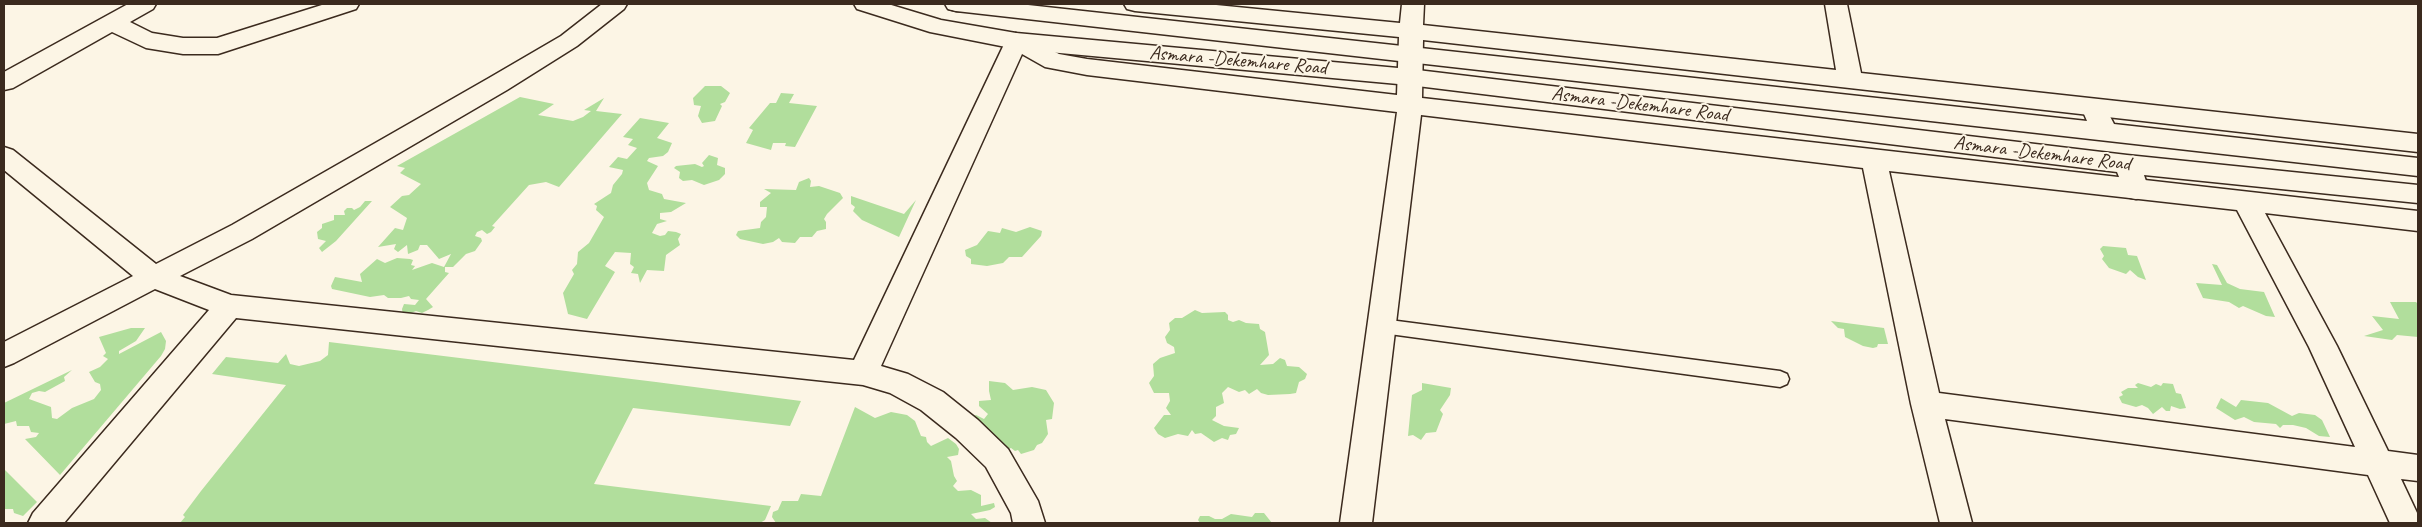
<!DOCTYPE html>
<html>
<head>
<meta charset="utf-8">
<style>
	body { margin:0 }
	#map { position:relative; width:2422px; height:527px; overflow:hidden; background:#fcf5e5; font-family:Caveat,sans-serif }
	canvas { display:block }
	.frame { position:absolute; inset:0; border:5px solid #3b2a1e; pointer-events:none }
</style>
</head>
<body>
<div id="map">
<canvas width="2422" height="527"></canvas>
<div class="frame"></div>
</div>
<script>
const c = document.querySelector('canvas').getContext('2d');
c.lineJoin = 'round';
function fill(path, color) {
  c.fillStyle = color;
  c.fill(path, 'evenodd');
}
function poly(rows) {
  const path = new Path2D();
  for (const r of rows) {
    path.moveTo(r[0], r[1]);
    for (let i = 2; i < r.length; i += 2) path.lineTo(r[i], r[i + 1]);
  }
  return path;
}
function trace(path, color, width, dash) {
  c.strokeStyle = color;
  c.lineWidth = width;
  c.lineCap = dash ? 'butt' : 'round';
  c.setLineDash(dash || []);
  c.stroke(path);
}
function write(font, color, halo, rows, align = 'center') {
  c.font = font + ' Caveat,sans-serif';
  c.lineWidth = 4;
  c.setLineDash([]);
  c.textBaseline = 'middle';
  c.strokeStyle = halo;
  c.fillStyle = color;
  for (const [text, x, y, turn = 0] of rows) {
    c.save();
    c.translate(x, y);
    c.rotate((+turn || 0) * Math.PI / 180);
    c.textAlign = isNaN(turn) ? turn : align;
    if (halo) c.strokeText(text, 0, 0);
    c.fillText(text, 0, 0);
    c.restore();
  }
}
fill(poly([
	[705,86,721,86,730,93,725,102,720,104,722,106,715,121,702,123,698,116,701,106,694,105,693,98],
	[781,93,794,94,789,103,817,106,795,147,785,146,786,143,773,143,771,150,746,143,753,130,749,128,770,103,776,103],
	[520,97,554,104,538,115,573,121,583,117,591,111,584,110,604,98,596,111,622,114,559,187,546,182,529,185,492,226,495,227,491,232,487,234,482,230,477,232,475,236,481,238,482,241,475,251,466,254,453,267,445,267,445,272,449,273,426,299,433,307,428,310,422,313,416,311,403,316,402,309,404,304,415,305,419,300,411,299,409,296,401,298,388,298,384,295,370,297,332,289,331,286,335,277,362,282,360,274,377,259,385,263,397,258,410,259,413,260,411,265,415,266,412,270,432,263,444,267,451,254,439,259,427,245,420,245,418,250,408,254,407,245,398,252,394,249,396,244,378,247,395,228,403,230,407,218,390,207,402,196,409,195,421,184,400,173,405,168,397,166],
	[640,118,669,123,657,138,672,143,668,152,663,156,649,158,647,161,658,166,647,183,649,190,662,194,664,199,686,203,671,212,660,213,660,219,667,221,657,224,652,233,660,236,665,235,668,231,676,232,681,234,678,239,680,245,666,255,664,271,647,270,640,283,638,274,631,273,634,267,630,264,631,253,615,252,605,266,615,272,587,319,568,314,563,293,574,274,572,270,577,264,578,252,589,243,604,217,596,210,597,206,594,204,611,193,613,185,622,174,623,170,609,167,618,157,627,159,637,148,628,145,633,139,623,137],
	[709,155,718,158,717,165,725,168,725,174,719,180,704,185,692,180,683,181,679,178,680,172,674,168,676,166,695,164,702,167,704,166,702,163],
	[809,178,811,181,810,187,819,186,840,193,843,198,827,214,824,219,826,222,826,229,817,231,812,237,800,237,795,243,782,242,779,238,773,242,763,244,740,239,736,235,738,231,760,228,761,222,766,217,767,207,760,207,760,202,771,193,764,189,796,190,799,182],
	[851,196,904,214,916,200,899,237,862,220,853,211,855,207,851,204],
	[365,201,372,201,336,241,322,252,319,248,326,241,318,239,317,232,322,228,322,224,334,220,334,215,345,215,344,211,347,208,352,208,354,210,360,207],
	[1030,227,1042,231,1041,236,1022,257,1009,257,1003,263,987,266,971,264,971,259,966,256,965,250,977,245,988,231,1000,233,1002,228,1016,232],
	[2103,246,2126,248,2128,255,2137,256,2146,280,2138,277,2130,270,2126,274,2109,268,2102,259,2104,256,2100,249],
	[2212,264,2217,265,2227,283,2240,289,2264,292,2275,317,2266,316,2243,306,2239,308,2229,302,2203,298,2196,283,2222,285],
	[2390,302,2416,302,2418,304,2418,337,2397,335,2392,340,2364,336,2383,330,2372,316,2399,319],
	[1195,310,1202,313,1225,312,1228,315,1228,320,1233,322,1239,320,1246,323,1259,324,1260,329,1265,332,1269,355,1260,365,1273,364,1280,358,1285,360,1287,366,1299,367,1307,374,1305,379,1299,382,1296,393,1290,394,1268,395,1261,393,1257,389,1249,394,1245,390,1239,392,1228,387,1222,393,1224,403,1216,407,1216,416,1212,420,1224,426,1239,428,1236,434,1230,435,1228,440,1222,438,1214,442,1201,433,1195,434,1192,430,1188,436,1178,434,1165,438,1158,434,1154,428,1164,415,1171,415,1166,408,1170,401,1169,393,1154,393,1149,383,1154,376,1153,364,1160,358,1175,353,1174,347,1167,343,1165,337,1170,330,1169,323,1175,318,1182,318],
	[1831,321,1884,328,1888,344,1878,344,1877,347,1873,348,1863,346,1845,337,1844,329,1838,328],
	[131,328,145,328,136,341,119,351,119,354,161,332,166,341,165,349,161,356,60,475,25,439,36,437,39,433,31,432,29,426,17,426,16,421,4,424,4,403,72,370,64,377,65,381,45,392,39,391,32,393,29,399,51,407,52,418,57,419,72,408,94,399,101,390,100,384,95,382,89,372,100,367,108,359,103,356,106,353,99,337],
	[329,342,656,382,801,401,790,426,633,408,594,484,771,506,765,520,760,523,180,523,185,517,183,515,201,491,286,385,212,374,226,357,278,363,286,354,290,364,299,366,320,361,328,355],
	[989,381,1005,383,1013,390,1032,387,1046,390,1054,403,1052,419,1046,420,1048,434,1042,443,1037,445,1034,450,1021,454,1018,450,1015,451,1011,448,1005,450,970,417,976,415,984,419,988,414,979,406,979,401,991,400,989,391],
	[1422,383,1451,388,1450,395,1440,410,1443,414,1436,432,1426,433,1421,440,1413,435,1408,436,1412,395,1422,390],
	[2138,383,2151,387,2156,384,2161,386,2163,383,2173,384,2176,393,2181,394,2186,408,2180,409,2171,406,2170,411,2166,411,2162,407,2153,414,2148,408,2142,405,2136,407,2122,403,2119,397,2123,395,2121,392,2128,388,2138,388,2135,385],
	[2221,398,2236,407,2241,400,2268,403,2292,416,2299,413,2315,415,2322,420,2330,437,2319,436,2306,428,2293,425,2283,425,2280,428,2276,424,2254,422,2244,417,2235,420,2216,408],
	[855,407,875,418,891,412,907,415,915,421,921,436,926,437,927,442,931,446,948,438,956,444,959,449,958,455,947,457,951,461,954,476,957,481,953,486,958,491,971,490,981,495,981,506,994,503,995,507,990,510,971,514,976,519,985,518,992,523,776,523,772,517,773,512,778,510,782,501,798,501,801,494,821,496],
	[4,469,37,502,23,516,14,513,13,509,4,509],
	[1255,513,1264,513,1272,523,1200,523,1198,520,1200,516,1209,516,1215,519,1222,519,1231,514,1252,517]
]), '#b1de9c');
const lane = poly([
	[1382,319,1780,371,1787,374,1789,379,1787,384,1780,387,1382,333,1376,331,1373,326,1376,321,1382,319]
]);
const street = poly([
	[128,4,156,4,153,9,130,22,152,33,183,38,217,38,325,4,359,4,356,9,218,54,183,54,146,48,112,32,13,88,4,90,4,72,128,4],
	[602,4,627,4,624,9,577,46,507,90,252,239,180,276,231,295,854,360,1008,36,1016,33,1024,36,1059,54,1087,59,1397,95,1399,37,1135,11,1127,9,1124,4,1206,4,1400,23,1402,4,1424,4,1423,25,1836,70,1825,4,1847,4,1861,73,2418,134,2418,152,1423,40,1422,98,2418,211,2418,231,2265,213,2337,346,2388,451,2418,455,2418,481,2401,479,2418,515,2418,523,2390,523,2368,475,1945,419,1972,523,1940,523,1911,404,1863,168,1421,115,1372,523,1340,523,1397,112,1087,75,1045,67,1022,54,881,366,908,374,943,392,978,420,1008,449,1038,501,1045,523,1013,523,1011,513,986,467,956,438,921,410,890,393,863,385,236,318,64,523,28,523,33,513,209,310,155,289,14,363,4,367,4,342,133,276,4,170,4,147,13,150,156,264,232,225,489,78,561,36,602,4],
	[1889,171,2237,210,2309,347,2355,447,1939,393,1889,171],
	[946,4,991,4,988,9,980,11,957,11,949,9,946,4]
]);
const highway = poly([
	[854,4,888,4,941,20,1016,33,1409,69,2127,155,2418,185,2418,203,2144,175,2149,190,2145,197,2136,199,2127,197,2117,172,1409,85,1016,49,930,32,857,9,854,4],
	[945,4,1019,4,2087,121,2081,107,2084,101,2093,99,2102,101,2114,124,2418,158,2418,176,956,11,948,9,945,4]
]);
trace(lane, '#3b2a1e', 3);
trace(street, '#3b2a1e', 3);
trace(highway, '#3b2a1e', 3);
fill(lane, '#fcf5e5');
fill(street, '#fcf5e5');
fill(highway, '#fcf5e5');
write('20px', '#3b2a1e', '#fcf5e5', [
	["Asmara -Dekemhare Road",1238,61,5],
	["Asmara -Dekemhare Road",1640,105,7],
	["Asmara -Dekemhare Road",2042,154,7]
]);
</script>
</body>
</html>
